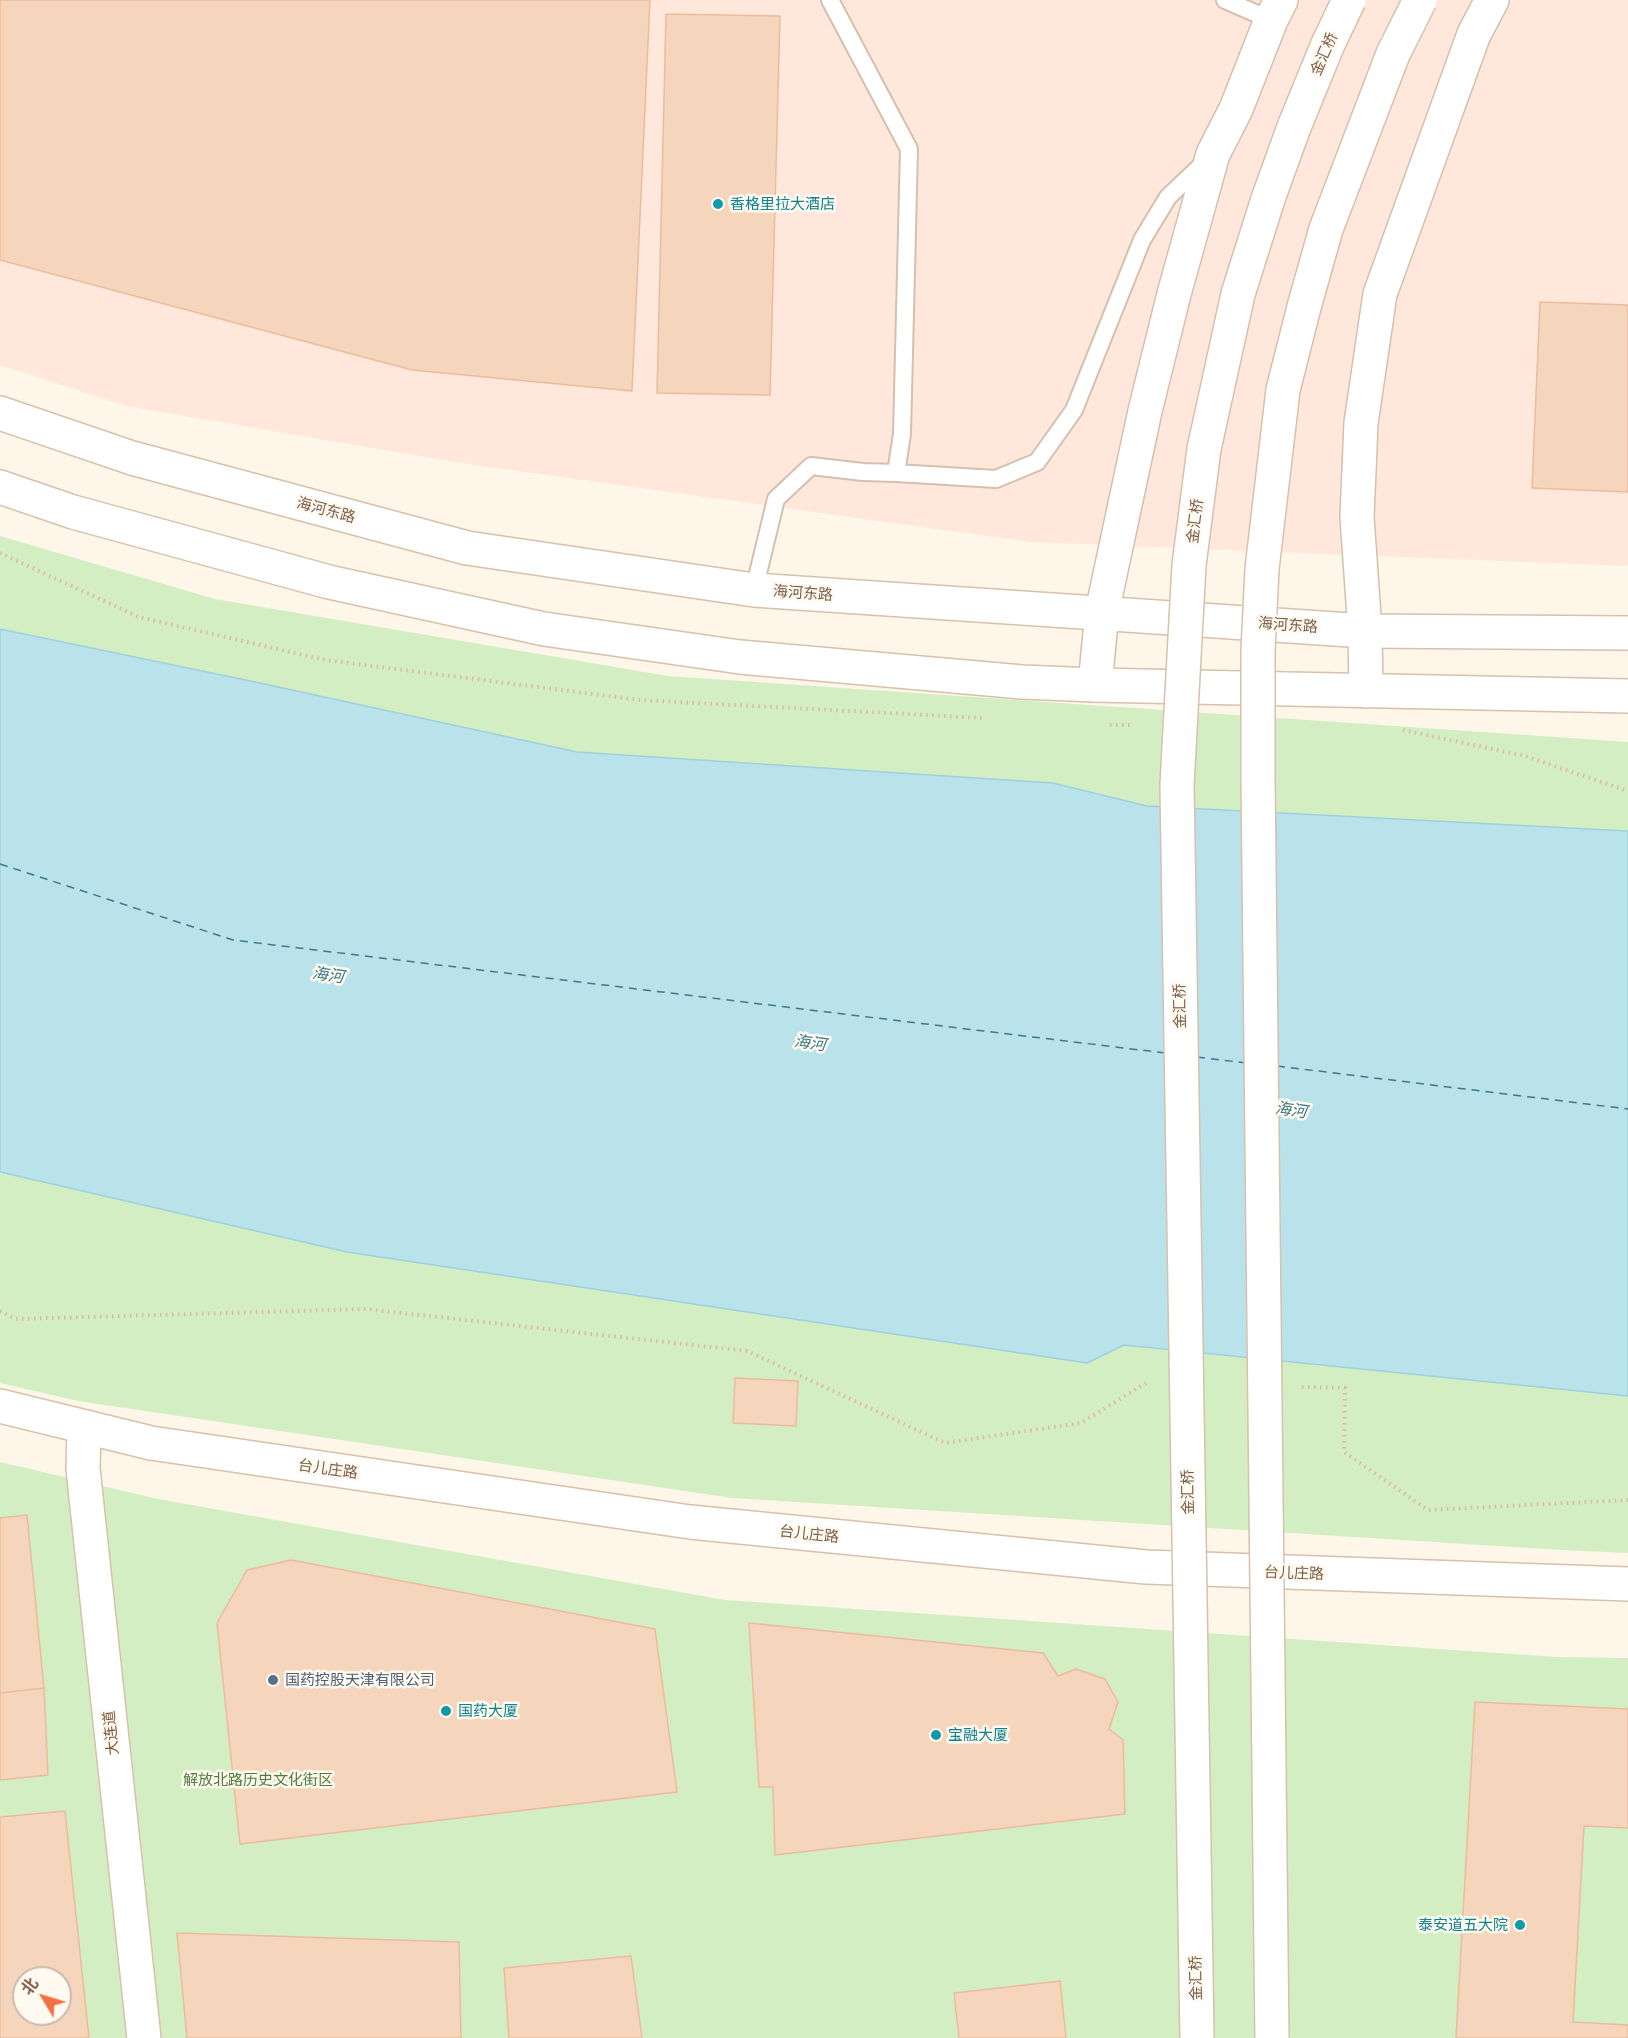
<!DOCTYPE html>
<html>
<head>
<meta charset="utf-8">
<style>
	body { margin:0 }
	#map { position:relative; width:1628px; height:2038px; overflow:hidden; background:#fef6e8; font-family:Commissioner,"Noto Sans SC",sans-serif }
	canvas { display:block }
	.north { position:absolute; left:12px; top:1966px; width:60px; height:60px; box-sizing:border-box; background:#fffaf0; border:2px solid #cabbad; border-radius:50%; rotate:308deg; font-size:16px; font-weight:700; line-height:24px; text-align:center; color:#7b5c48 }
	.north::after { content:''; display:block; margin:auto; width:21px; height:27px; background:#f27043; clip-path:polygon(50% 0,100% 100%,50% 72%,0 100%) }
</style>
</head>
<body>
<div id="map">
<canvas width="1628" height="2038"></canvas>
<div class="north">北</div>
</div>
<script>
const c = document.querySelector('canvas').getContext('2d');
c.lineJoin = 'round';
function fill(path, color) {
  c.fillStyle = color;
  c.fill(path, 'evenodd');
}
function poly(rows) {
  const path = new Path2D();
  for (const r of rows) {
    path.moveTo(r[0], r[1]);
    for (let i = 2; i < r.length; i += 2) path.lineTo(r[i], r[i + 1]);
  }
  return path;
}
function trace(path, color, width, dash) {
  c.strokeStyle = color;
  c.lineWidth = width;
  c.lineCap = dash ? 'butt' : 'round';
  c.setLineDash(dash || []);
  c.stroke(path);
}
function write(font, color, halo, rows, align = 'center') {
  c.font = font + ' Commissioner,"Noto Sans SC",sans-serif';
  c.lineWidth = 5;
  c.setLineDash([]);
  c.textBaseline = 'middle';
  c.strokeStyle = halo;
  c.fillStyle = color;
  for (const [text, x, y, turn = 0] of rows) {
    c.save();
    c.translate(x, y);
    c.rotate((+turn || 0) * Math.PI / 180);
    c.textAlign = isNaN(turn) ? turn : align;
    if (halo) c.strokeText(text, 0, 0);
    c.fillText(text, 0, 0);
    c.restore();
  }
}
fill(poly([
	[0,0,1628,0,1628,566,1031,542,461,463,127,406,0,365]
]), '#ffe7db');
fill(poly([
	[0,536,215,599,668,676,1628,742,1628,1553,1561,1550,732,1498,78,1401,0,1383],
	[0,1462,158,1499,725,1600,1556,1657,1628,1658,1628,2038,0,2038],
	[24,1978,60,1978,60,2014,24,2014]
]), '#d4eec4');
const water = poly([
	[0,629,260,683,577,752,1053,783,1147,806,1628,831,1628,1396,1124,1345,1087,1363,347,1252,0,1172,0,629]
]);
fill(water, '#b9e2ea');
trace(water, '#9fd1dd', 1.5);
trace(poly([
	[0,864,233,940,1165,1053],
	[1197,1057,1246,1063],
	[1277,1066,1628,1109]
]), '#3d7a89', 1.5, [8, 6]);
const building = poly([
	[0,0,650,0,632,391,412,370,0,260,0,0],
	[666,14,780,16,770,395,657,393,666,14],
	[1540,302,1628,305,1628,492,1532,488,1540,302],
	[735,1378,798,1381,796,1426,733,1423,735,1378],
	[27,1515,44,1688,0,1693,0,1518,27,1515],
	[291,1560,655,1629,677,1792,240,1844,217,1623,247,1570,291,1560],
	[749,1623,1043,1653,1058,1676,1076,1669,1105,1679,1118,1702,1109,1729,1123,1740,1125,1814,775,1855,773,1787,759,1787,749,1623],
	[44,1688,48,1775,0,1780,0,1693,44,1688],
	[1475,1702,1628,1709,1628,1828,1584,1826,1573,2022,1628,2025,1628,2038,1456,2038,1475,1702],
	[65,1811,89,2038,0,2038,0,1817,65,1811],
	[24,1978,60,1978,60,2014,24,2014,24,1978],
	[177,1933,459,1942,461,2038,187,2038,177,1933],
	[631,1956,642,2038,509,2038,504,1968,631,1956],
	[1060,1981,1066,2038,959,2038,954,1993,1060,1981]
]);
fill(building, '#f6d5bd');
trace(building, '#ebbc9b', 1.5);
const lane = poly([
	[1225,0,1271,20],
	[896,473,996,479,1037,462,1074,410,1142,240,1168,197,1206,161],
	[754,590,776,499,811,466,863,472,896,473,902,434,909,149,830,0]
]);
const street = poly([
	[1095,685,1102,612,1145,411,1174,294,1213,154,1236,109,1271,20,1281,0],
	[1366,691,1365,631,1357,517,1361,423,1380,294,1474,34,1492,0]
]);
const secondary = poly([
	[0,413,132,458,467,548,754,590,1365,631,1628,633],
	[0,487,73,512,329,582,544,629,740,657,1022,682,1095,685,1628,696],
	[0,1406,151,1443,690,1522,1146,1567,1628,1584],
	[84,1428,83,1469,144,2038]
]);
trace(lane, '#d4c0ae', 20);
trace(street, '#d4c0ae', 36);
trace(secondary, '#d8c0ab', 36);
trace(poly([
	[0,553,139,617,325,660,640,700,983,718],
	[1110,725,1132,725],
	[1403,730,1525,756,1628,791],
	[0,1311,15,1319,365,1309,747,1351,945,1443,1081,1423,1146,1383,1150,1383],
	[1302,1387,1345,1388,1344,1452,1428,1510,1628,1500]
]), '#dcb99f', 4, [1.5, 4.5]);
trace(lane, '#fff', 16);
trace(street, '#fff', 33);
trace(secondary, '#fff', 33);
const secondaryBridge = poly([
	[1197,2038,1177,785,1189,565,1204,449,1238,294,1268,199,1294,127,1328,44,1349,0],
	[1272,2038,1258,777,1258,650,1262,569,1283,390,1304,307,1326,229,1393,54,1420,0]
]);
trace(secondaryBridge, '#d8c0ab', 36, []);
trace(secondaryBridge, '#fff', 33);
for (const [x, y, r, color] of [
	[718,204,6,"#0f9aa8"],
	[273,1680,6,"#5c6f8a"],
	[446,1711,6,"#0f9aa8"],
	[936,1735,6,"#0f9aa8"],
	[1520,1925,6,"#0f9aa8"]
]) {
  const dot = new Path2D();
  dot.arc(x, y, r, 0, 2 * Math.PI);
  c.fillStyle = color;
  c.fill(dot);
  trace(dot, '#fffaf0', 2);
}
write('15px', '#7b5c48', '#fffaf0', [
	["金汇桥",1324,54,-66],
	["海河东路",326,510,15],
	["金汇桥",1195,521,-83],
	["海河东路",803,593,4],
	["海河东路",1288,625,4],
	["金汇桥",1180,1006,-91],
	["台儿庄路",328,1469,8],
	["金汇桥",1188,1492,-91],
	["台儿庄路",809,1534,6],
	["台儿庄路",1294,1573,2],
	["大连道",111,1733,-96],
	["金汇桥",1196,1978,-91]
]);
write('15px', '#0d838f', '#fffaf0', [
	["香格里拉大酒店",730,204],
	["国药大厦",458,1711],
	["宝融大厦",948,1735],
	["泰安道五大院",1508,1925,"right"]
], 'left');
write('15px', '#4e5e75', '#fffaf0', [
	["国药控股天津有限公司",285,1680]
], 'left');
write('15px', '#4d7c3c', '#fffaf0', [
	["解放北路历史文化街区",258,1780]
]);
write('italic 16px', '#3d7a89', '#fffaf0', [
	["海河",328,975,8],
	["海河",810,1043,8],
	["海河",1291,1110,8]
]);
</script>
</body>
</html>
